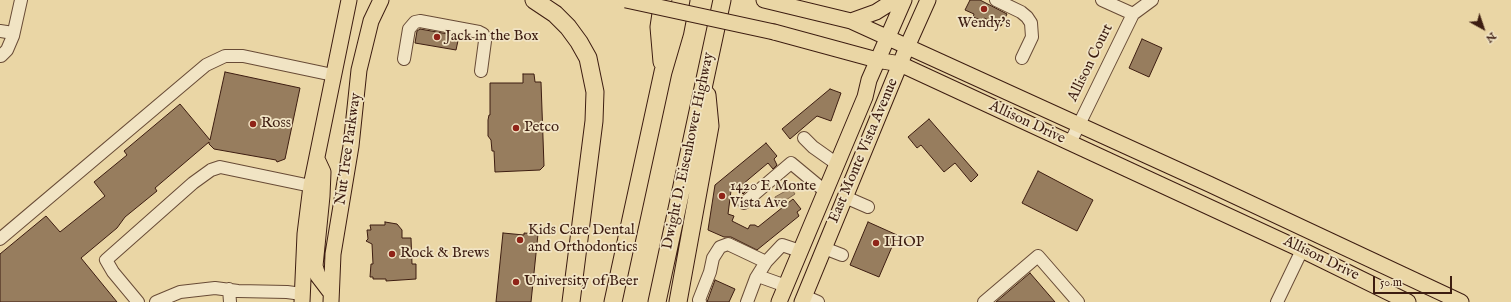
<!DOCTYPE html>
<html>
<head>
<meta charset="utf-8">
<style>
	body { margin:0 }
	#map { position:relative; width:1511px; height:302px; overflow:hidden; background:#ead6a5; font-family:"IM FELL English",serif }
	canvas { display:block }
	.north { position:absolute; left:1463px; top:8px; width:40px; height:40px; -webkit-text-stroke:3px #f1e4c4; paint-order:stroke; rotate:140deg; font-size:11px; font-weight:700; line-height:16px; text-align:center; color:#3d1d11 }
	.north::after { content:''; display:block; margin:auto; width:14px; height:18px; background:#3d1d11; clip-path:polygon(50% 0,100% 100%,50% 72%,0 100%) }
	.scale { position:absolute; left:1373px; top:276px; width:79px; height:18px; box-sizing:border-box; border:2px solid #3d1d11; border-top:0; padding-left:5px; font-size:12px; line-height:14px; white-space:nowrap; color:#3d1d11; -webkit-text-stroke:3px #f1e4c4; paint-order:stroke }
</style>
</head>
<body>
<div id="map">
<canvas width="1511" height="302"></canvas>
<div class="north">N</div>
<div class="scale">50 m</div>
</div>
<script>
const c = document.querySelector('canvas').getContext('2d');
c.lineJoin = 'round';
function fill(path, color) {
  c.fillStyle = color;
  c.fill(path, 'evenodd');
}
function poly(rows) {
  const path = new Path2D();
  for (const r of rows) {
    path.moveTo(r[0], r[1]);
    for (let i = 2; i < r.length; i += 2) path.lineTo(r[i], r[i + 1]);
  }
  return path;
}
function trace(path, color, width, dash) {
  c.strokeStyle = color;
  c.lineWidth = width;
  c.lineCap = dash ? 'butt' : 'round';
  c.setLineDash(dash || []);
  c.stroke(path);
}
function write(font, color, halo, rows, align = 'center') {
  c.font = font + ' "IM FELL English",serif';
  c.lineWidth = 3.5;
  c.setLineDash([]);
  c.textBaseline = 'middle';
  c.strokeStyle = halo;
  c.fillStyle = color;
  for (const [text, x, y, turn = 0] of rows) {
    c.save();
    c.translate(x, y);
    c.rotate((+turn || 0) * Math.PI / 180);
    c.textAlign = isNaN(turn) ? turn : align;
    if (halo) c.strokeText(text, 0, 0);
    c.fillText(text, 0, 0);
    c.restore();
  }
}
const water = poly([
	[791,188,795,194,786,200,786,202,780,206,776,201,775,197,791,188]
]);
fill(water, '#af9773');
trace(water, '#81664c', 1);
const building = poly([
	[970,0,980,0,1007,14,1001,26,984,18,983,21,973,17,974,14,965,10,970,0],
	[420,29,459,36,456,50,415,43,417,31,420,29],
	[1142,39,1162,48,1149,77,1129,68,1142,39],
	[225,72,300,88,285,159,277,162,276,160,214,149,209,144,209,142,155,188,157,191,125,217,117,228,81,258,117,302,0,302,0,254,46,216,60,232,105,196,94,182,127,155,124,151,180,104,210,140,225,72],
	[523,74,534,74,535,82,541,82,544,166,540,170,495,172,494,151,492,151,491,140,488,136,488,120,489,115,490,115,490,83,523,83,523,74],
	[830,89,841,93,831,121,817,116,790,139,782,129,830,89],
	[929,119,978,175,971,182,955,163,944,172,921,145,917,148,908,137,929,119],
	[766,143,777,156,774,159,777,165,773,169,768,163,743,184,747,190,743,194,732,183,728,214,734,216,732,221,748,229,750,225,755,225,758,227,793,199,801,209,797,212,799,216,757,250,731,237,724,237,708,230,715,185,766,143],
	[1038,171,1093,200,1077,231,1022,203,1038,171],
	[385,222,397,224,402,230,402,238,411,238,412,264,416,264,416,279,386,281,386,279,373,279,373,277,370,277,371,264,373,264,372,244,366,241,368,239,367,230,371,230,370,225,385,225,385,222],
	[868,222,897,235,879,277,850,265,868,222],
	[503,233,524,235,524,233,538,234,531,302,496,302,503,233],
	[1030,273,1055,302,996,302,1030,273],
	[715,280,735,289,729,302,707,302,715,280]
]);
fill(building, '#977d5e');
trace(building, '#3d1d11', 1);
const minor = poly([
	[996,0,1021,12,1027,17,1031,23,1032,37,1022,58],
	[1102,0,1133,14],
	[0,31,13,33],
	[1,56,7,50,13,36,21,0],
	[404,59,409,29,415,22,420,21,479,32,483,34,485,41,481,71],
	[804,138,813,147,837,164],
	[1070,143,1133,14,1152,0],
	[845,197,868,207],
	[744,203,791,163,826,192],
	[0,239,206,65,225,56,243,56,333,75],
	[824,248,842,255],
	[758,276,786,286],
	[229,289,230,302],
	[804,296,818,302],
	[138,302,113,272,106,260,193,183,211,170,220,167,311,186],
	[156,302,180,292,215,288,238,291,287,292,302,294],
	[700,302,699,300,710,272,713,258,720,247,728,244,766,262],
	[747,302,756,278,766,262,782,245,800,251],
	[984,302,1038,256,1078,302],
	[1277,302,1302,250]
]);
const major = poly([
	[764,0,851,21,1209,184,1461,302],
	[851,21,876,12,895,0],
	[774,32,877,60,900,64,1302,250,1408,302],
	[317,159,323,172,322,196,315,266,318,276,331,293],
	[302,302,305,234,311,186,349,0],
	[331,302,333,254,351,146,359,70,371,21,381,0],
	[779,302,865,97,869,80,904,0],
	[802,302,907,47,928,0]
]);
const highway = poly([
	[534,0,555,14,568,27,579,42,588,58,595,92,594,121,571,302],
	[662,62,659,27,663,0],
	[613,302,663,72,675,31,681,0],
	[657,302,722,0],
	[678,302,710,126,707,95]
]);
trace(minor, '#684b36', 14);
trace(major, '#3d1d11', 17);
trace(highway, '#3d1d11', 19);
trace(minor, '#f1e4c4', 12);
trace(major, '#ead6a5', 15);
trace(highway, '#ead6a5', 17);
const majorBridge = poly([
	[626,0,774,32]
]);
trace(majorBridge, '#3d1d11', 17, []);
trace(majorBridge, '#ead6a5', 15);
for (const [x, y, r, color] of [
	[984,9,4,"#8f2418"],
	[437,37,4,"#8f2418"],
	[253,124,4,"#8f2418"],
	[516,128,4,"#8f2418"],
	[722,196,4,"#8f2418"],
	[520,240,4,"#8f2418"],
	[876,243,4,"#8f2418"],
	[392,254,4,"#8f2418"],
	[516,282,4,"#8f2418"]
]) {
  const dot = new Path2D();
  dot.arc(x, y, r, 0, 2 * Math.PI);
  c.fillStyle = color;
  c.fill(dot);
  trace(dot, '#f1e4c4', 1.5);
}
write('15px', '#3d1d11', '#f1e4c4', [
	["Wendy's",984,24,"center"],
	["Jack in the Box",445,37],
	["Ross",261,124],
	["Petco",524,128],
	["1420 E Monte",730,187],
	["Vista Ave",730,204],
	["Kids Care Dental",528,231],
	["and Orthodontics",528,248],
	["IHOP",884,243],
	["Rock & Brews",400,254],
	["University of Beer",524,282]
], 'left');
write('15px', '#3d1d11', '#f1e4c4', [
	["Allison Court",1091,63,-64],
	["Allison Drive",1027,123,25],
	["Nut Tree Parkway",349,149,-82],
	["Dwight D. Eisenhower Highway",689,151,-78],
	["East Monte Vista Avenue",864,151,-67],
	["Allison Drive",1321,259,26]
]);
</script>
</body>
</html>
